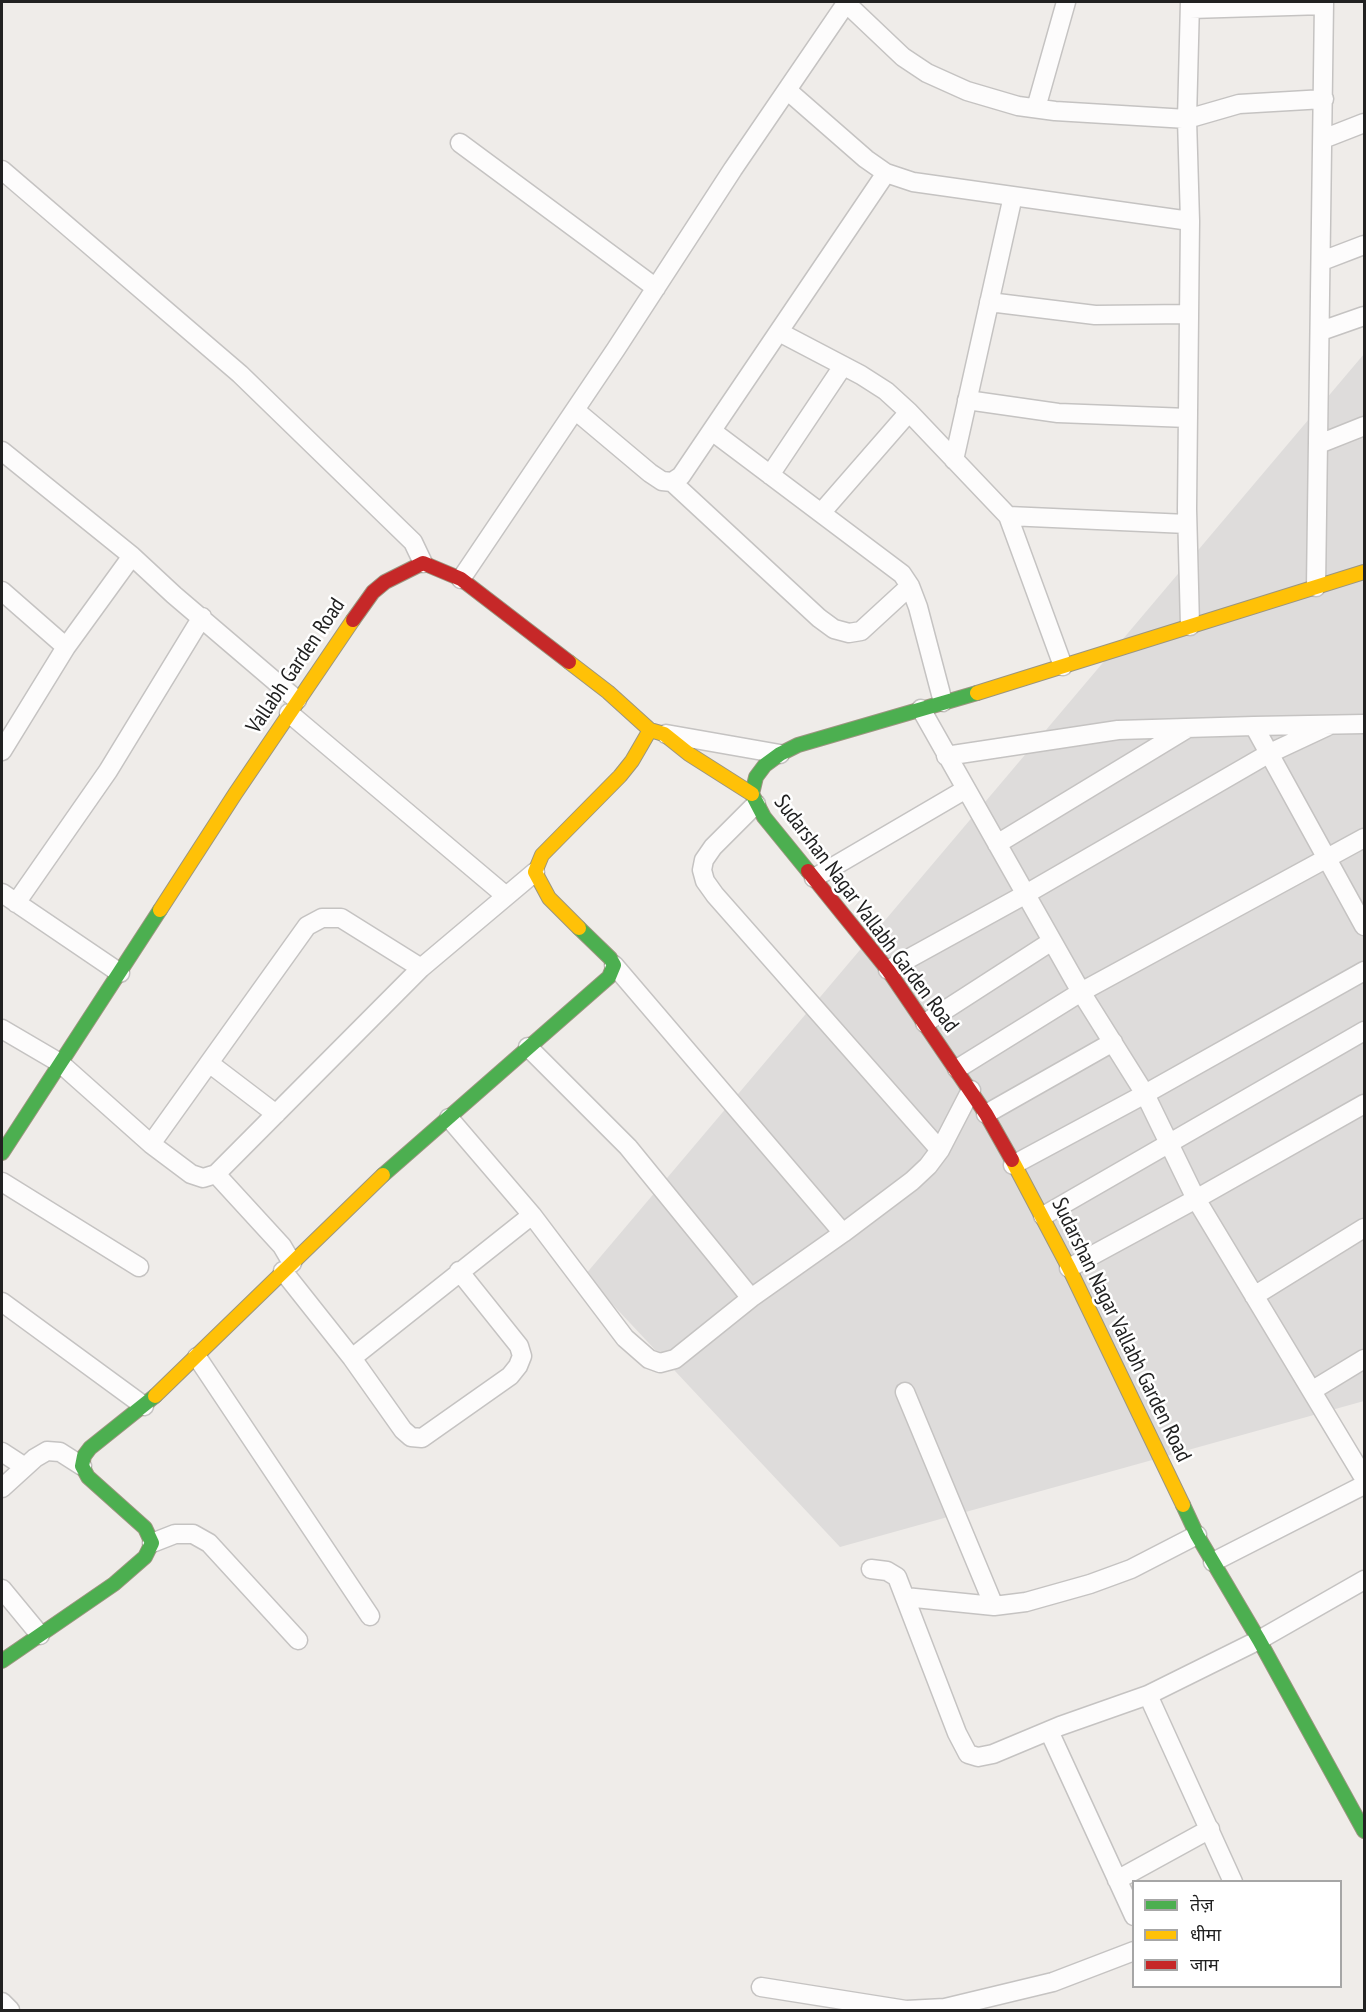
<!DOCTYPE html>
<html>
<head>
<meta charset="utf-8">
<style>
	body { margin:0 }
	#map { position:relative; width:1366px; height:2012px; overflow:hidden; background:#efece9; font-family:"PT Sans Narrow","Noto Sans Devanagari",sans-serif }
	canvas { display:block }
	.frame { position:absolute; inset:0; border:3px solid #212121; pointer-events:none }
	.legend { position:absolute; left:1132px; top:1880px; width:210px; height:108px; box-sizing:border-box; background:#fff; border:2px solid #a6a6a6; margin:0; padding:8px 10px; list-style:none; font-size:18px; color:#212121 }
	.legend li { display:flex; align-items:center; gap:12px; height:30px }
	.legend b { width:30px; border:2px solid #a6a6a6 }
</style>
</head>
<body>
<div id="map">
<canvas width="1366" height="2012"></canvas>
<div class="frame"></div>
<ul class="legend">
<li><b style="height:8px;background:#4caf50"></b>तेज़</li>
<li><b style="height:8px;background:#ffc107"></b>धीमा</li>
<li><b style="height:8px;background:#c62828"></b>जाम</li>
</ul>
</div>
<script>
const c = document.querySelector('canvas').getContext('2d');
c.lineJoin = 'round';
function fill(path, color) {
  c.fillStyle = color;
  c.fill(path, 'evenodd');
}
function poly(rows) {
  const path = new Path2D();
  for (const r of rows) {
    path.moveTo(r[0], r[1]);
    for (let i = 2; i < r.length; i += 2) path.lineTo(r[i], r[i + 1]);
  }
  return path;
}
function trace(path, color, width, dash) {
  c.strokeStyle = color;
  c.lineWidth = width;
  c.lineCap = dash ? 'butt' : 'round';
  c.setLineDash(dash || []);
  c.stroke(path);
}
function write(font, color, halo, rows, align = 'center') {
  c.font = font + ' "PT Sans Narrow",sans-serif';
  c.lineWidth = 5;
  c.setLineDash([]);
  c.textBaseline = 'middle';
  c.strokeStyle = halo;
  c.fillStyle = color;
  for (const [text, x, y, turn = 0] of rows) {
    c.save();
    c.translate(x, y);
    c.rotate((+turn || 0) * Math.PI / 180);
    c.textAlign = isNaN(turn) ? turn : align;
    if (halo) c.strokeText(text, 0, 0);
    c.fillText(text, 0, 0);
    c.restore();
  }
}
fill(poly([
	[1364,354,1364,1401,840,1547,585,1275]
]), '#dedcdb');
const street = poly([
	[846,3,903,57,927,73,967,91,1018,106,1055,111,1187,119,1239,104,1324,99],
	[1190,9,1324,5],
	[787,90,866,159,886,173,913,182,1190,221],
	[1036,108,1066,2],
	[1323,139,1364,123],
	[460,143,656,288],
	[2,170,240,374,413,542,423,563],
	[1322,261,1364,245],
	[989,302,1095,315,1189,314],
	[1321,331,1364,316],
	[779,332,861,375,886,391,909,412,1008,516,1063,666],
	[967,400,1058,413,1188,418],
	[575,410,650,473,662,481,672,482,681,476,886,173],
	[712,431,902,574,910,586,918,607,943,702],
	[1319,444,1364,426],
	[2,451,132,556,174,595,297,700],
	[954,460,1013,196],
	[770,475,843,366],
	[672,482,819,618,834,629,849,633,861,631,910,586],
	[821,513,909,412],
	[1008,516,1187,524],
	[461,579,616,349,733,169,847,2],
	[1316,587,1324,2],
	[2,591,66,647],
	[1190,626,1187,509,1190,221,1187,119,1190,2],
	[921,709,1081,992,1145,1094,1196,1199,1364,1478],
	[289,713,506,896],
	[1254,726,1364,724],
	[666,734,780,754],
	[2,751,66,647,132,556],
	[946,756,1118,730,1254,726,1364,926],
	[756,804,713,847,704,860,702,870,705,881,715,895,940,1150],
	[997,844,1188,728],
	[814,878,966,789],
	[2,893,120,973],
	[16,903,108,771,202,617],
	[614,965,843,1233],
	[888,970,1026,894,1268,754,1330,725],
	[925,1023,1052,941],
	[2,1029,60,1063,151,1144,191,1174,203,1178,216,1174,421,968],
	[528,1047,628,1147,751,1298],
	[209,1063,276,1114],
	[957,1069,1081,992,1364,838],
	[986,1114,1113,1042],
	[449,1118,532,1215,625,1338,649,1359,660,1363,675,1359,751,1298,843,1233,912,1181,928,1166,940,1150,971,1090],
	[151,1144,307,926,322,918,341,918,421,968,535,872],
	[1013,1165,1145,1094,1364,971],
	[216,1174,282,1246,292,1263],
	[2,1182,139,1267],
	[1043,1216,1364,1031],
	[1069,1268,1196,1199,1364,1104],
	[283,1271,352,1358,403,1430,411,1437,422,1438,510,1376,518,1366,522,1356,519,1346,459,1271],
	[1254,1296,1364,1228],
	[2,1302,144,1406],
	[197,1357,370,1616],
	[352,1358,532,1215],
	[1313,1390,1364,1359],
	[905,1392,994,1606],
	[2,1452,25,1467],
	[2,1488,35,1458,47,1451,60,1452,82,1466],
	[152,1543,175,1534,193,1534,209,1543,298,1640],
	[1213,1562,1364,1485],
	[871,1569,887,1571,897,1577,957,1733,968,1754,978,1757,993,1754,1060,1726,1148,1695,1259,1640,1364,1580],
	[2,1589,40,1635],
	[905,1597,994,1606,1026,1602,1090,1584,1131,1569,1197,1535],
	[1148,1695,1233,1882],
	[1049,1731,1134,1916],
	[1117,1880,1210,1829],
	[761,1987,906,2010,945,2008,1053,1982,1134,1951],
	[2,2002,10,2010]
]);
const fast = poly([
	[808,871,764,817,752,794,756,777,765,765,780,754,798,745,977,693],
	[2,1153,160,910],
	[383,1175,609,977,614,965,610,958,579,928],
	[1183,1505,1197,1535,1259,1640,1364,1831],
	[2,1661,114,1584,145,1557,152,1543,145,1528,88,1477,82,1466,84,1456,90,1448,155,1396]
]);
const slow = poly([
	[569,662,608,692,650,730,664,734,689,754,752,794],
	[977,693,1364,572],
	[160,910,235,794,353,620],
	[579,928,549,898,535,872,542,855,620,776,632,761,650,730],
	[1012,1160,1069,1268,1183,1505],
	[155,1396,383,1175]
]);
const jam = poly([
	[353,620,373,592,385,582,423,563,461,579,569,662],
	[808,871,888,970,986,1114,1012,1160]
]);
trace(street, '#c5c3c2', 21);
trace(fast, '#9b957f', 16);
trace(slow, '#9b957f', 16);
trace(jam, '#9b957f', 16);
trace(street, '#fdfcfc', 18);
trace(fast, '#4caf50', 14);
trace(slow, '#ffc107', 14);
trace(jam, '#c62828', 14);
write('22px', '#212121', '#fff', [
	["Vallabh Garden Road",296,666,-56],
	["Sudarshan Nagar Vallabh Garden Road",866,914,53],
	["Sudarshan Nagar Vallabh Garden Road",1121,1330,64]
]);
</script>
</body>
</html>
